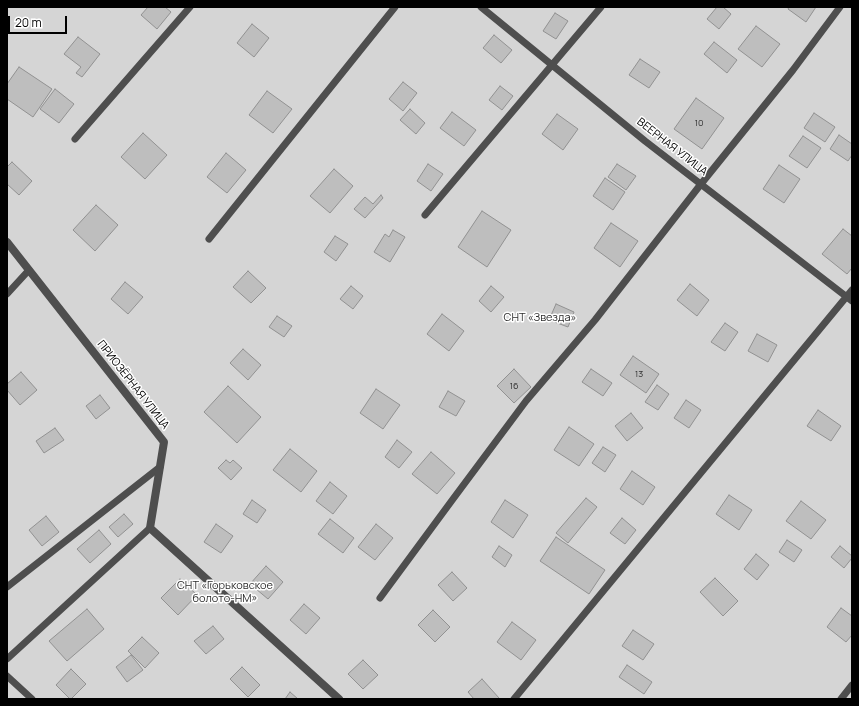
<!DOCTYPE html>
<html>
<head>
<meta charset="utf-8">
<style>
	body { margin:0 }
	#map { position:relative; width:859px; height:706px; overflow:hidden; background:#fff; font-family:Manrope,sans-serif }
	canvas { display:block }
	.frame { position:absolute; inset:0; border:8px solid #000; pointer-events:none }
	.scale { position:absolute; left:8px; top:16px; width:59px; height:18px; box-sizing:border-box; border:2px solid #000; border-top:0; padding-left:5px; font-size:12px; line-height:14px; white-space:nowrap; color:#000; -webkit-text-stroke:3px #fff; paint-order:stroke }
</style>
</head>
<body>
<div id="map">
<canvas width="859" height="706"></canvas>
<div class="frame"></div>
<div class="scale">20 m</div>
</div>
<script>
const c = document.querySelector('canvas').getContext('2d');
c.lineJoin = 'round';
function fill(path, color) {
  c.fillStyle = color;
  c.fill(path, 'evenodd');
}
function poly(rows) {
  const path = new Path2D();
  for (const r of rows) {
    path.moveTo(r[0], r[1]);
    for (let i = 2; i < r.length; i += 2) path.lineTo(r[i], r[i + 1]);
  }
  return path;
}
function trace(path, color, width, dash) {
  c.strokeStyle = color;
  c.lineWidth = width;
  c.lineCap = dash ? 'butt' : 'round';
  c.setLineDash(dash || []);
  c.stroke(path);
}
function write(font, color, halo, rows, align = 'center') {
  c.font = font + ' Manrope,sans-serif';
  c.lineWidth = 3;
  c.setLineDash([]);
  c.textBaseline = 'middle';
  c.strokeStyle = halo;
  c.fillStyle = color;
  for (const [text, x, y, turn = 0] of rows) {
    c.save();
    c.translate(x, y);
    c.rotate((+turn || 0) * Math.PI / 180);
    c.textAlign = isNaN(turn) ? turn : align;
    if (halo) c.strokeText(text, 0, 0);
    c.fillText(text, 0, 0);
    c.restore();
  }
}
fill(poly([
	[7,7,852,7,852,699,7,699]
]), '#d5d5d5');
const building = poly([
	[148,7,165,7,171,12,157,29,141,15,148,7],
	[717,7,723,7,731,14,719,29,707,19,717,7],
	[789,7,816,7,806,22,788,9,789,7],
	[555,13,568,21,556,39,543,31,555,13],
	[252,24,269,38,254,57,237,43,252,24],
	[756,26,780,44,762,67,738,49,756,26],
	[494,35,512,50,501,63,483,48,494,35],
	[78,37,100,54,82,77,76,73,81,67,64,54,78,37],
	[714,42,737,60,727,73,704,54,714,42],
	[640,59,660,72,649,88,629,75,640,59],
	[19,67,52,89,33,117,7,99,7,84,19,67],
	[403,82,417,93,403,111,389,99,403,82],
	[500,86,513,96,502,110,489,100,500,86],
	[55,89,74,104,59,123,40,109,55,89],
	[267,91,292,109,273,133,249,115,267,91],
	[696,98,724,118,702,149,674,129,696,98],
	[410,109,425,123,416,134,400,120,410,109],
	[452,112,476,130,464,146,440,128,452,112],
	[814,113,835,127,825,142,804,128,814,113],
	[557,114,578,129,563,150,542,134,557,114],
	[143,133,167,155,145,179,121,157,143,133],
	[839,135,852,144,852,155,848,161,830,149,839,135],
	[803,136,821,148,807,168,789,156,803,136],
	[226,153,246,170,227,193,207,177,226,153],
	[12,162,32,181,19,195,7,184,7,167,12,162],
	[428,164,443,174,431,191,417,181,428,164],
	[617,164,636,176,626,190,608,177,617,164],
	[779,165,800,179,784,203,763,189,779,165],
	[334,169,353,186,330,213,310,196,334,169],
	[605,178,625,192,613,210,593,196,605,178],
	[381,195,383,198,365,218,354,209,365,197,373,204,381,195],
	[96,205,118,225,95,251,73,230,96,205],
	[482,211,511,230,487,267,458,247,482,211],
	[611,223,638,241,620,267,594,248,611,223],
	[843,229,852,236,852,268,847,274,822,254,843,229],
	[393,230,405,237,390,262,374,252,385,234,389,237,393,230],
	[335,236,348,244,336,261,324,252,335,236],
	[248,271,266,288,251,303,233,287,248,271],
	[125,282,143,297,128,314,111,299,125,282],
	[690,284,709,300,697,316,677,300,690,284],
	[351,286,363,296,353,309,340,299,351,286],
	[491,286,504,297,491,312,479,301,491,286],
	[556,304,574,312,568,327,549,320,556,304],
	[442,314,464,331,449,351,427,334,442,314],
	[277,316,292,326,284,337,269,327,277,316],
	[725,323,738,332,725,351,711,342,725,323],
	[757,334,777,345,768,362,748,351,757,334],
	[243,349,261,365,248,380,230,363,243,349],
	[633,356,659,374,646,393,620,375,633,356],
	[514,369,531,387,514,403,497,386,514,369],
	[591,369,612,383,603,396,582,382,591,369],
	[21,372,37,390,20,405,7,390,7,384,21,372],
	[657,385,669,394,658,410,645,402,657,385],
	[228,386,261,417,237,443,204,412,228,386],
	[376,389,400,405,383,429,360,413,376,389],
	[448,391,465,401,456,416,439,407,448,391],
	[100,395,110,408,96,419,86,406,100,395],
	[686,400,701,410,689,428,674,418,686,400],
	[818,410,841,426,831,441,807,426,818,410],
	[631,413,643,428,627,441,615,426,631,413],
	[569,427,594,444,579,466,554,450,569,427],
	[55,428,64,440,44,453,36,441,55,428],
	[397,440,412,452,399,468,385,457,397,440],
	[603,447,616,455,605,472,592,463,603,447],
	[290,449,317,471,301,492,273,470,290,449],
	[431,452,455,473,437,494,412,474,431,452],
	[226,460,230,463,233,460,242,468,231,480,218,468,226,460],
	[632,471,655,487,643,505,620,489,632,471],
	[330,482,347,496,333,514,316,501,330,482],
	[729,495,752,510,739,530,716,514,729,495],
	[586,498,597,507,568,543,556,533,586,498],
	[252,500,266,510,257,523,243,514,252,500],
	[505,500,528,515,513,538,491,522,505,500],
	[801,501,826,520,811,539,786,521,801,501],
	[124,514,133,524,118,537,109,527,124,514],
	[46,516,59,532,42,546,29,530,46,516],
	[622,518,636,530,625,544,610,533,622,518],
	[330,519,354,538,343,553,318,534,330,519],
	[216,524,233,536,221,553,204,542,216,524],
	[376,524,393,538,375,560,358,547,376,524],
	[99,530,111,544,90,563,77,549,99,530],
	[556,537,605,570,589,594,540,561,556,537],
	[787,540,802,550,794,562,779,552,787,540],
	[499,546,512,555,505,567,492,557,499,546],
	[840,546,852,556,852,558,844,568,831,557,840,546],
	[756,554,769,565,757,580,744,569,756,554],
	[266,566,283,582,268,599,250,584,266,566],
	[452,572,467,588,453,601,438,585,452,572],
	[715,578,738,601,723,616,700,592,715,578],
	[180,579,197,595,178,615,161,598,180,579],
	[304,604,320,618,306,634,290,620,304,604],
	[841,608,852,616,852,635,846,642,827,627,841,608],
	[87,609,104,629,67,661,49,641,87,609],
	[433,610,450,627,435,642,418,625,433,610],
	[512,622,536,640,521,660,497,642,512,622],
	[213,626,224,639,206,654,194,641,213,626],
	[633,630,654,644,643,660,622,646,633,630],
	[142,637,159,653,145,668,128,651,142,637],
	[131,655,143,670,127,682,116,667,131,655],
	[363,660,378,675,363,689,348,674,363,660],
	[627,665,652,682,644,694,619,677,627,665],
	[242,667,260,685,248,697,230,679,242,667],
	[71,669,86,684,71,699,70,699,56,685,71,669],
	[482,679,499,698,498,699,474,699,468,692,482,679],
	[290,692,298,699,285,699,290,692]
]);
fill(building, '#bebebe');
trace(building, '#929292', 1);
trace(poly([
	[481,7,645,141,852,301],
	[75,139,190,7],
	[425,215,601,7],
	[209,239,395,7],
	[7,294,29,270],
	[7,587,160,467],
	[380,598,453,499,526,401,595,320,701,184,793,70,840,7],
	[7,659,150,528],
	[7,676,32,699],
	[514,699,852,290],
	[841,699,852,685]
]), '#4e4e4e', 7);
trace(poly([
	[7,242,164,442,150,528,339,699]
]), '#4e4e4e', 8);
write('9px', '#303030', null, [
	["10",699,123],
	["13",639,374],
	["16",514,386]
]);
write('11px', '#000', '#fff', [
	["ВЕЕРНАЯ УЛИЦА",672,147,38],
	["ПРИОЗЁРНАЯ УЛИЦА",133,385,52]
]);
write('11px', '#2c2c2c', '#fff', [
	["СНТ «Звезда»",540,318],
	["СНТ «Горьковское",225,586],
	["болото-НМ»",225,599]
]);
</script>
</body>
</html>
